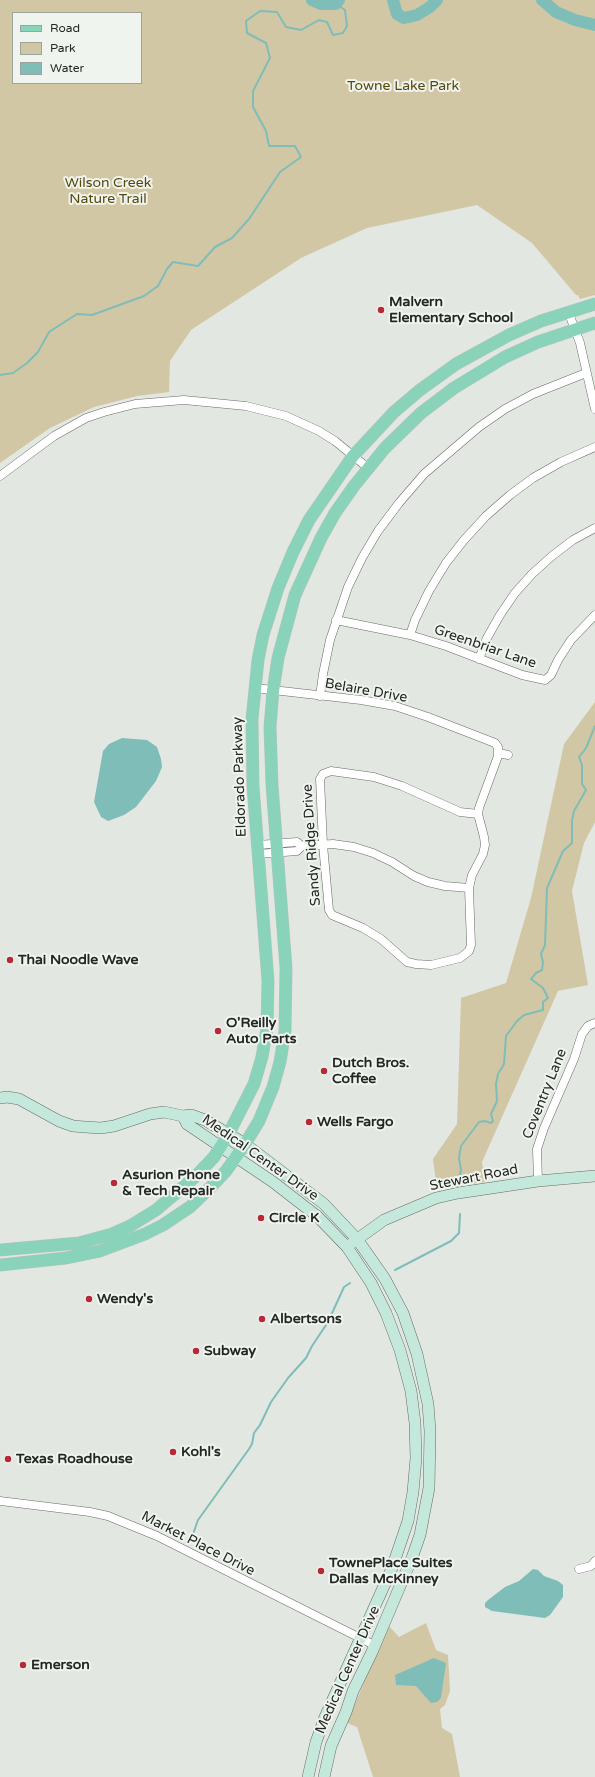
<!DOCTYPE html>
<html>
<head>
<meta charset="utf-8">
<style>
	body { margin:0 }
	#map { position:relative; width:595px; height:1777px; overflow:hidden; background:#e2e7e1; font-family:"Varela Round",sans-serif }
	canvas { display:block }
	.legend { position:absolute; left:12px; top:12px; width:130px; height:72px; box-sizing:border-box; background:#eff4ee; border:1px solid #9ea29e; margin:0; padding:5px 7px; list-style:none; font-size:12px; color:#252725 }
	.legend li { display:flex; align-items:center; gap:8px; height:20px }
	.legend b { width:20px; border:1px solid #9ea29e }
</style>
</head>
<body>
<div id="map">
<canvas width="595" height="1777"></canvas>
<ul class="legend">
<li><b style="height:5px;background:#88d3b9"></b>Road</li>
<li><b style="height:11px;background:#d2c7a5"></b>Park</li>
<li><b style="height:11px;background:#7fbdb8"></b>Water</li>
</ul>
</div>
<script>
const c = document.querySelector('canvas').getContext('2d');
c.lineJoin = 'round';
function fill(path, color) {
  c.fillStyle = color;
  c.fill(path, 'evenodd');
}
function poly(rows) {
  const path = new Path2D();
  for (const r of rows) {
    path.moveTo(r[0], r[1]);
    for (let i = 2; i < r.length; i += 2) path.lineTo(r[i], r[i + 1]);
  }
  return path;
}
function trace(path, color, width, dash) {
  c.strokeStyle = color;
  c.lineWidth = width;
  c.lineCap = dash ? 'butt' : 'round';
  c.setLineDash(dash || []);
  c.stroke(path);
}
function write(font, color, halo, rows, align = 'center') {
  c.font = font + ' "Varela Round",sans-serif';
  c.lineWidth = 4;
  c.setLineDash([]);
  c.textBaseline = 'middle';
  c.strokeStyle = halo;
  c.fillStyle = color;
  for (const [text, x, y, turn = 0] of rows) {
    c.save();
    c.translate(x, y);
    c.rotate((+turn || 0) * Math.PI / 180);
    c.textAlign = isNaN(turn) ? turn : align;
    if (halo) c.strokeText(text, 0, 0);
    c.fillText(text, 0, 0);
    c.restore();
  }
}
fill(poly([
	[0,0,595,0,595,295,580,299,578,295,576,295,532,243,477,205,367,228,301,258,191,330,170,361,169,392,137,396,94,407,50,428,0,463],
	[13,13,141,13,141,83,13,83],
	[595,702,595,822,584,843,572,891,588,985,558,991,482,1162,485,1182,437,1189,433,1159,457,1124,461,998,506,983,531,898,564,744],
	[426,1623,436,1650,448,1655,450,1691,445,1705,440,1709,442,1728,452,1734,460,1777,373,1777,357,1727,347,1723,388,1625,399,1637]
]), '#d2c7a5');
fill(poly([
	[122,738,147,740,157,747,161,759,162,767,156,781,136,807,124,815,108,821,101,817,94,802,103,751,109,744],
	[533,1569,538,1570,544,1576,558,1581,563,1585,563,1597,550,1615,545,1618,492,1611,485,1607,485,1603,488,1600,505,1587,519,1581],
	[434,1658,446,1663,441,1698,437,1702,431,1703,416,1686,396,1685,395,1675]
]), '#7fbdb8');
trace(poly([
	[0,375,13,373,27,363,38,352,49,332,77,314,92,315,144,296,158,286,167,269,173,262,198,266,215,247,232,238,249,219,280,172,301,157,295,146,269,146,266,131,253,107,253,91,270,58,266,43,247,33,246,21,260,11,277,12,286,27,301,30,319,20,327,22,333,35,343,33,347,26,345,10,336,4],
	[458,1186,461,1170,459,1158,461,1146,479,1122,485,1121,491,1123,493,1121,491,1114,497,1101,496,1084,498,1074,504,1064,506,1036,517,1021,524,1015,543,1010,543,1002,548,998,543,988,531,979,536,973,542,970,543,962,541,954,545,945,547,888,563,851,572,843,572,821,574,811,586,790,582,784,582,765,579,757,586,748,595,726],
	[395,1270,451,1241,459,1233,460,1214],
	[191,1540,198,1520,249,1449,252,1444,254,1433,260,1425,271,1402,288,1378,306,1358,312,1346,328,1322,344,1287,350,1283]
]), '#7fbdb8', 2);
trace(poly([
	[312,0,321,4,336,4,339,0],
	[393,0,397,14,404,18,417,15,430,7,437,0],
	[542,0,556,12,575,20,595,25]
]), '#7fbdb8', 12);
const street = poly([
	[568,311,580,343,595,409],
	[0,476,54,436,86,418,104,412,135,404,184,400,246,406,286,416,319,431,335,441,368,468],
	[336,620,410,635,446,646,522,675,545,680,551,675,558,660,571,640,595,615],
	[410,635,415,620,429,591,446,563,464,540,486,516,510,495,533,478,561,462,595,447],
	[479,659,487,638,500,615,515,593,532,574,552,556,573,540,595,528],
	[255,688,361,700,395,706,428,717,495,743,498,747,498,756,479,808,478,814,484,837,485,845,483,854,472,875,469,888,471,945,469,951,460,958,431,965,416,964,407,962,381,939,363,928,332,915,329,910,323,845,320,779,323,774,331,771,374,777,402,786,460,812,478,814],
	[320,696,323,674,330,640,348,587,362,558,378,531,399,503,424,474,479,427,505,409,533,394,586,373],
	[499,753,508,755],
	[258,845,297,842,302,846,297,851,258,854],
	[302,846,333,844,354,847,373,853,392,862,414,876,428,882,445,886,469,888],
	[538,1181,537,1149,544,1128,574,1059,582,1034,588,1026,595,1023],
	[0,1501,90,1512,108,1516,157,1536,374,1645],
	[579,1569,591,1566,595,1561]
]);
const secondary = poly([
	[0,1098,7,1097,19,1099,59,1121,73,1126,85,1127,101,1128,114,1126,150,1114,164,1112,183,1116,191,1115,205,1120,245,1144,324,1204,357,1239,385,1279,403,1313,417,1354,428,1404,430,1431,429,1488,420,1535,412,1558,372,1652,353,1691,346,1712,331,1746,324,1777],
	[183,1116,187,1124,273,1182,304,1206,317,1216,347,1247,371,1283,386,1313,400,1350,411,1391,415,1423,416,1458,413,1492,408,1521,392,1568,325,1717,316,1742,308,1777],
	[352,1243,384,1220,436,1198,458,1193,538,1181,595,1176]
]);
const primary = poly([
	[0,1250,79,1243,112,1234,130,1226,156,1210,195,1177,214,1157,228,1135,254,1084,262,1057,267,1028,268,981,253,786,252,719,258,660,263,635,278,588,293,552,309,520,353,456,394,412,420,390,456,364,509,335,541,321,595,304],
	[0,1265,66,1258,100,1251,145,1234,163,1225,190,1207,209,1189,226,1171,245,1144,259,1121,273,1087,280,1062,285,1031,286,968,272,785,270,727,273,691,278,658,295,595,321,538,335,513,354,486,385,448,421,413,454,388,505,357,538,342,595,323]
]);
trace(street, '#666b65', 9);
trace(secondary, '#666b65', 12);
trace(primary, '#c2c3c2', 13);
trace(street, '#fff', 8);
trace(secondary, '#c4e9dc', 11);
trace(primary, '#88d3b9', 12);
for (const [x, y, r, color] of [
	[381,310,4,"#b92837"],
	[10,960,4,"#b92837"],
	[218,1031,4,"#b92837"],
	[324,1071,4,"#b92837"],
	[309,1122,4,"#b92837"],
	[114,1183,4,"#b92837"],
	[261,1218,4,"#b92837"],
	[89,1299,4,"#b92837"],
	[262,1319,4,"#b92837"],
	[196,1351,4,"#b92837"],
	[173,1452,4,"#b92837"],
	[8,1459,4,"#b92837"],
	[321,1571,4,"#b92837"],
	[23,1665,4,"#b92837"]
]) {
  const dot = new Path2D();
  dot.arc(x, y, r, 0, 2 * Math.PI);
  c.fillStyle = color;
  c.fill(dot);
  trace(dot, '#eff4ee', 1.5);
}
write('14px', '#57480e', '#eff4ee', [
	["Towne Lake Park",403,86],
	["Wilson Creek",108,183],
	["Nature Trail",108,199]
]);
write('bold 14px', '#252725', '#eff4ee', [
	["Malvern",389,302],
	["Elementary School",389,318],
	["Thai Noodle Wave",18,960],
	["O'Reilly",226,1023],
	["Auto Parts",226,1039],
	["Dutch Bros.",332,1063],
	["Coffee",332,1079],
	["Wells Fargo",317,1122],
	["Asurion Phone",122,1175],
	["& Tech Repair",122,1191],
	["Circle K",269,1218],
	["Wendy's",97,1299],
	["Albertsons",270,1319],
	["Subway",204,1351],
	["Kohl's",181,1452],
	["Texas Roadhouse",16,1459],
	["TownePlace Suites",329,1563],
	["Dallas McKinney",329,1579],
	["Emerson",31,1665]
], 'left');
write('14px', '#252725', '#eff4ee', [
	["Greenbriar Lane",485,647,19],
	["Belaire Drive",366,691,10],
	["Eldorado Parkway",240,777,-92],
	["Sandy Ridge Drive",312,845,-94],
	["Coventry Lane",545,1094,-68],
	["Medical Center Drive",260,1158,35],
	["Stewart Road",474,1178,-11],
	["Market Place Drive",198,1544,27],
	["Medical Center Drive",348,1670,-66]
]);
</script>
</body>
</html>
